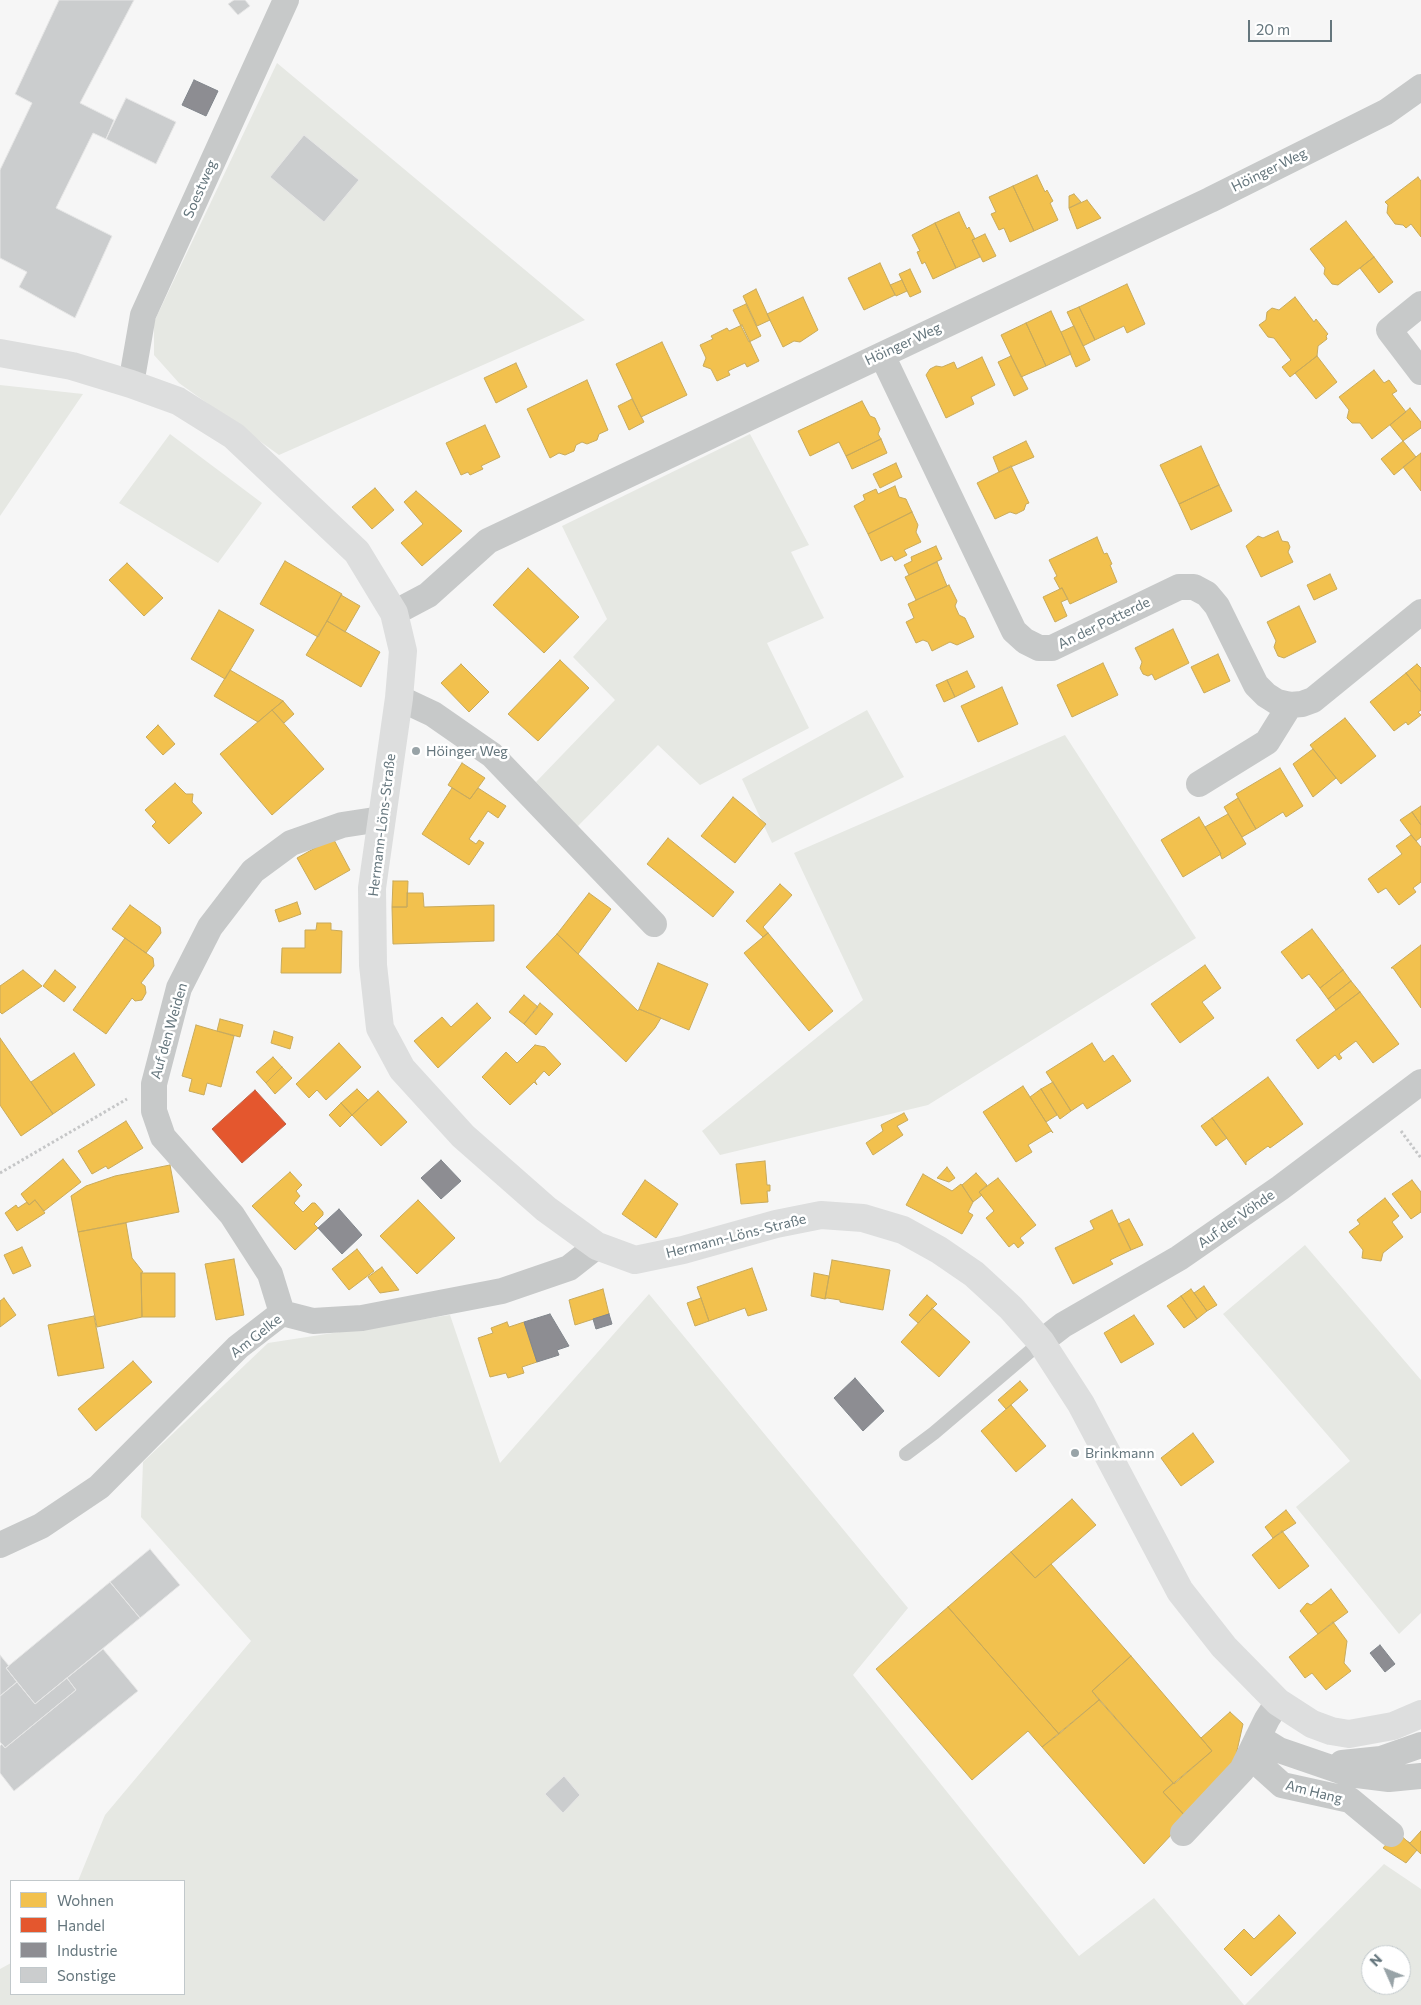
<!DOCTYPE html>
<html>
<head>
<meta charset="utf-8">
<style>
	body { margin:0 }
	#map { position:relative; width:1421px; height:2005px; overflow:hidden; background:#f6f6f6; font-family:Commissioner,sans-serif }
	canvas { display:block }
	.legend { position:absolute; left:10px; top:1880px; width:175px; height:115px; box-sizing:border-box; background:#fff; border:1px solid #c1c8cb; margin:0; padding:6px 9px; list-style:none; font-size:15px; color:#65767d }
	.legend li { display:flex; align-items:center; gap:10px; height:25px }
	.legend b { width:25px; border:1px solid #c1c8cb }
	.north { position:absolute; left:1361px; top:1945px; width:50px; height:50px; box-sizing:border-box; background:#fff; border:1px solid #c1c8cb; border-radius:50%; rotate:314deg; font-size:14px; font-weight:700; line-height:20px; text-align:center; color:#65767d }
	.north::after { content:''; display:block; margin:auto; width:18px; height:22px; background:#98a3a7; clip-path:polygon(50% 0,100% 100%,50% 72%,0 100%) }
	.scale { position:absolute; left:1248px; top:20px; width:84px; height:22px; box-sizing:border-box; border:2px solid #65767d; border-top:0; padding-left:6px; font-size:15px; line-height:18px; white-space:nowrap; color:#65767d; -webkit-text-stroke:4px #fff; paint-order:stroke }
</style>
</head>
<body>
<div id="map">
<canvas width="1421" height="2005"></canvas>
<ul class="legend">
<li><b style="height:14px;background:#f2c14e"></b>Wohnen</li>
<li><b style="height:14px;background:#e4572e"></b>Handel</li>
<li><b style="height:14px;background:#8d8d92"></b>Industrie</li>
<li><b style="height:14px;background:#cbcdce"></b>Sonstige</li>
</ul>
<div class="north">N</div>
<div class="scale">20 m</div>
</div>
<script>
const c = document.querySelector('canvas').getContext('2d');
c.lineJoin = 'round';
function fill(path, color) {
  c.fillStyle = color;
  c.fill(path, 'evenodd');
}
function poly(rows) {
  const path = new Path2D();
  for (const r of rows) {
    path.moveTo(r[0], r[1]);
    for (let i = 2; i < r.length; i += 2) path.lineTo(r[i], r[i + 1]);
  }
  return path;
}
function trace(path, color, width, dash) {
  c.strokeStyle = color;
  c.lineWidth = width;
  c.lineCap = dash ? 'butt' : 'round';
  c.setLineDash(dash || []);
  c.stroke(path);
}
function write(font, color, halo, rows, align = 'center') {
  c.font = font + ' Commissioner,sans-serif';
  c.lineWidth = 5;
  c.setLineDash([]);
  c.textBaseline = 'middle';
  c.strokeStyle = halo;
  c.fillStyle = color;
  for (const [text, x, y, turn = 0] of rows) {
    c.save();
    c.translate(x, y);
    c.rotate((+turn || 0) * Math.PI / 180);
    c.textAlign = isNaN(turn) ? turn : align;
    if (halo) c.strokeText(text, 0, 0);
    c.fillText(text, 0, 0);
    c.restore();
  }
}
fill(poly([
	[277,63,585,320,279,455,179,383,154,355,154,322],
	[0,385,83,394,0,516],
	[170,434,262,503,218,563,119,503],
	[750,434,809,545,791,552,824,618,767,643,809,728,700,785,658,745,578,826,536,782,615,700,573,657,607,619,562,526],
	[867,710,904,777,772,843,742,779],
	[1065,735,1196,938,928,1105,720,1155,702,1131,863,1000,794,853],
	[1305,1245,1421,1380,1421,1613,1399,1634,1296,1507,1350,1461,1223,1314],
	[649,1294,908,1608,853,1675,1079,1956,1154,1898,1244,2005,0,2005,0,1969,11,1963,11,1994,184,1994,184,1881,78,1881,105,1815,251,1641,141,1517,143,1462,268,1343,450,1315,500,1463],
	[1384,1864,1421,1889,1421,2005,1245,2005],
	[1371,1955,1401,1955,1401,1985,1371,1985]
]), '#e6e8e3');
const homes = poly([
	[1037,175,1045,192,1047,190,1053,201,1050,203,1058,220,1034,231,1013,186,1037,175],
	[1418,177,1421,181,1421,237,1411,224,1406,228,1403,225,1395,224,1387,213,1388,205,1385,202,1418,177],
	[1013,186,1034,231,1010,242,1004,228,999,230,991,214,996,212,989,197,1013,186],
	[1074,194,1081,202,1069,208,1069,196,1074,194],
	[1087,200,1101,218,1077,229,1069,208,1087,200],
	[959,212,967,229,969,227,975,239,972,240,980,257,956,268,935,223,959,212],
	[1346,221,1374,257,1338,285,1332,284,1324,274,1325,268,1310,249,1346,221],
	[935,223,956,268,933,279,925,262,922,264,917,252,920,251,912,235,935,223],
	[985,234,996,256,983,262,972,240,985,234],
	[1374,257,1393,282,1379,293,1360,268,1374,257],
	[880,263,895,295,864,310,848,278,880,263],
	[910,269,921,292,910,297,899,274,910,269],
	[902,280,907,291,896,296,890,285,902,280],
	[1127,284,1145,324,1127,333,1124,326,1095,340,1079,307,1127,284],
	[756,289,770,320,757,326,743,296,756,289],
	[803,297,818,330,800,342,794,341,783,347,767,314,803,297],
	[1295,297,1314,322,1316,319,1328,334,1326,336,1327,339,1318,346,1317,356,1290,377,1282,367,1291,360,1274,338,1268,337,1259,325,1266,320,1267,312,1272,308,1279,310,1295,297],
	[746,304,761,336,749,342,733,310,746,304],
	[1079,307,1095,340,1083,346,1067,312,1079,307],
	[1051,311,1071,354,1046,366,1026,323,1051,311],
	[1026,323,1046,366,1021,377,1001,335,1026,323],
	[742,325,759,361,747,367,745,363,728,371,730,375,717,381,711,369,703,366,706,358,700,345,713,339,711,336,727,328,729,331,742,325],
	[1074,326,1090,360,1076,367,1061,332,1074,326],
	[662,342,687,395,641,417,616,364,662,342],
	[1011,356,1028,389,1014,396,998,362,1011,356],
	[1317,356,1337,382,1316,399,1295,373,1317,356],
	[982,357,995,385,971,397,974,404,946,418,926,375,930,369,936,366,942,367,954,362,957,369,982,357],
	[516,363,527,387,496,403,484,378,516,363],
	[1374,370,1384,383,1389,380,1397,391,1392,394,1406,412,1372,439,1360,423,1352,423,1347,418,1349,410,1339,397,1374,370],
	[587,380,608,430,599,434,597,440,587,444,582,442,576,445,574,451,565,455,559,453,550,458,527,409,587,380],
	[632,399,644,422,629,430,618,406,632,399],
	[862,401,870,416,875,418,880,429,878,434,881,439,846,456,839,442,810,456,798,431,862,401],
	[1410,408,1421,422,1421,428,1403,441,1390,425,1410,408],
	[485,425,500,457,481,466,483,469,470,475,468,472,461,475,446,443,485,425],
	[881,439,887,453,852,469,846,456,881,439],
	[1026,441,1034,457,999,472,993,457,1026,441],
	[1403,441,1416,457,1394,475,1381,459,1403,441],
	[1201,446,1219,485,1179,504,1160,465,1201,446],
	[1421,453,1421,491,1403,467,1421,453],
	[896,463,902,477,880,488,873,474,896,463],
	[1011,466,1029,503,1026,504,1024,510,1016,514,1010,512,995,519,977,483,1011,466],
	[1219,485,1232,511,1191,530,1179,504,1219,485],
	[895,486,899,497,906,499,912,512,868,534,854,506,865,500,863,495,876,489,878,494,895,486],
	[375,488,394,510,372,529,352,507,375,488],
	[416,491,462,531,422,566,401,543,423,524,404,502,416,491],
	[912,512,918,525,916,532,921,542,904,550,907,555,895,561,892,556,881,561,868,534,912,512],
	[1278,531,1282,541,1288,542,1290,547,1288,552,1293,562,1261,577,1246,546,1258,536,1263,538,1278,531],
	[1097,537,1104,554,1107,553,1112,564,1110,565,1117,582,1070,604,1062,588,1060,589,1054,578,1057,576,1049,560,1097,537],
	[936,546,942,559,909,575,904,565,912,561,911,557,936,546],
	[285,561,342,594,318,637,260,604,285,561],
	[937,562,947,586,916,600,905,577,937,562],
	[127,563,163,598,144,616,109,580,127,563],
	[528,568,579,617,544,653,493,605,528,568],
	[1330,574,1337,589,1314,600,1307,585,1330,574],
	[949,585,957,601,955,606,959,615,965,618,974,637,957,645,950,642,932,651,928,642,923,640,916,643,906,622,914,618,908,604,949,585],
	[1062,588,1068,599,1061,602,1067,616,1055,622,1043,597,1062,588],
	[341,595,360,606,345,632,327,621,341,595],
	[1299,606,1316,642,1284,658,1278,656,1274,647,1276,641,1267,622,1299,606],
	[219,610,254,630,225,679,191,659,219,610],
	[327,621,380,652,361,687,306,655,327,621],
	[1173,629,1189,663,1155,680,1152,674,1148,676,1143,674,1140,668,1142,662,1135,648,1173,629],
	[1218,654,1230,681,1204,693,1191,667,1218,654],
	[560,660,589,688,538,741,508,714,560,660],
	[1103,663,1118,695,1072,717,1057,685,1103,663],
	[461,664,489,692,469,712,441,683,461,664],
	[1417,664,1421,668,1421,692,1406,673,1417,664],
	[230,670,283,701,258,722,214,696,230,670],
	[967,671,975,687,955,697,947,680,967,671],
	[1406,673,1421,692,1421,710,1418,712,1421,715,1408,725,1406,722,1394,731,1370,702,1406,673],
	[947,680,955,697,944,702,936,685,947,680],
	[1002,687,1018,724,978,742,961,706,1002,687],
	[283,701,294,714,284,723,272,710,283,701],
	[272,710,324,769,272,815,220,754,272,710],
	[1345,718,1376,756,1341,784,1310,745,1345,718],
	[158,725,175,744,163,755,146,737,158,725],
	[1313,749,1336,778,1313,797,1293,764,1313,749],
	[462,763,485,778,470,799,448,785,462,763],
	[1280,768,1303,806,1286,817,1283,812,1256,829,1236,794,1280,768],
	[175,783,186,794,193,794,192,802,202,813,169,844,152,826,156,822,145,810,175,783],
	[452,788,470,799,478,788,506,806,498,818,488,811,469,839,476,844,479,840,484,843,469,865,422,834,452,788],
	[733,797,766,824,735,863,701,836,733,797],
	[1238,798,1256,829,1242,837,1224,807,1238,798],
	[1421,806,1421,825,1412,812,1421,806],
	[1412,812,1421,825,1421,837,1416,841,1400,820,1412,812],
	[1228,814,1246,844,1222,859,1220,854,1221,854,1205,827,1228,814],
	[1199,817,1221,854,1183,877,1161,840,1199,817],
	[1411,835,1421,847,1421,882,1413,888,1416,892,1399,905,1386,888,1378,893,1368,879,1402,854,1396,846,1411,835],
	[333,838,350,870,315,890,297,858,333,838],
	[668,838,734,892,713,917,647,864,668,838],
	[393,881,408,881,407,907,392,907,393,881],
	[780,884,792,895,763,927,768,933,763,937,746,921,780,884],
	[407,893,423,893,424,907,494,905,494,941,393,944,392,907,407,907,407,893],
	[589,893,611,909,578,954,557,934,589,893],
	[297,902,301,914,279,922,275,910,297,902],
	[130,905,160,927,161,933,146,953,112,929,130,905],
	[317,923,331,923,331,930,342,931,341,973,281,973,282,948,305,948,305,930,316,930,317,923],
	[1312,929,1343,970,1320,988,1309,974,1302,979,1281,952,1312,929],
	[768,933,833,1011,809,1031,744,953,768,933],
	[557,934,638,1011,639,1009,661,1018,655,1028,626,1062,526,967,557,934],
	[125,938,153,958,154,966,141,983,145,986,146,993,142,1000,135,1001,132,998,106,1034,73,1010,125,938],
	[1421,945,1421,1008,1393,968,1391,968,1421,945],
	[658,963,708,984,689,1030,639,1009,658,963],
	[1205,965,1221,988,1202,1002,1214,1018,1180,1043,1151,1004,1205,965],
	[23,970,42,986,2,1014,0,1012,0,986,23,970],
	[55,970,76,987,64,1002,43,986,55,970],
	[1343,970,1351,981,1328,999,1320,988,1343,970],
	[1351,981,1360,992,1336,1010,1328,999,1351,981],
	[1360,992,1399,1044,1373,1063,1356,1041,1339,1054,1342,1058,1339,1060,1335,1055,1318,1069,1296,1040,1360,992],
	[524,995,538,1007,524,1024,509,1012,524,995],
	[477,1003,491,1018,438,1068,414,1041,442,1017,451,1027,477,1003],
	[540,1003,553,1014,536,1035,524,1024,540,1003],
	[220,1019,243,1025,240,1037,217,1031,220,1019],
	[196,1025,234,1036,221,1087,207,1083,204,1095,189,1091,192,1079,182,1076,196,1025],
	[274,1031,293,1037,290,1049,271,1043,274,1031],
	[0,1038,53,1114,21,1136,0,1105,0,1038],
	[339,1043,361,1067,326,1100,317,1090,309,1098,296,1084,339,1043],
	[1092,1043,1104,1062,1113,1055,1131,1081,1087,1109,1083,1103,1071,1111,1046,1072,1092,1043],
	[535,1045,545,1047,561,1064,549,1076,544,1071,535,1081,537,1085,534,1082,510,1105,482,1077,506,1052,517,1063,535,1045],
	[74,1053,95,1085,53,1114,31,1082,74,1053],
	[273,1057,282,1067,266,1083,256,1072,273,1057],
	[282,1067,292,1078,275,1094,266,1083,282,1067],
	[1268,1077,1303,1124,1270,1148,1268,1146,1246,1162,1246,1165,1212,1118,1268,1077],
	[1053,1082,1071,1111,1060,1119,1041,1089,1053,1082],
	[1023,1086,1053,1133,1051,1131,1028,1145,1032,1152,1016,1162,983,1112,1023,1086],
	[357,1089,368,1100,352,1115,341,1103,357,1089],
	[1041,1089,1057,1115,1046,1122,1030,1097,1041,1089],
	[378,1091,407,1122,381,1146,352,1115,378,1091],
	[341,1103,352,1115,340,1127,329,1115,341,1103],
	[904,1113,908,1120,897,1126,903,1135,873,1155,866,1143,883,1131,881,1125,904,1113],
	[1212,1118,1227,1138,1216,1146,1201,1126,1212,1118],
	[126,1121,143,1148,108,1169,106,1166,92,1174,78,1151,126,1121],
	[63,1159,81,1182,44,1211,35,1200,29,1205,21,1194,63,1159],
	[765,1161,767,1185,770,1185,770,1191,767,1191,768,1202,741,1204,736,1164,765,1161],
	[170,1165,179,1212,78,1232,71,1196,86,1186,115,1176,170,1165],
	[947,1167,955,1178,949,1182,937,1178,947,1167],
	[290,1172,302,1185,296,1191,300,1196,294,1203,303,1212,312,1203,315,1203,323,1212,323,1215,314,1224,318,1228,295,1250,252,1206,290,1172],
	[976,1173,987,1185,979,1192,982,1195,973,1202,962,1185,976,1173],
	[923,1174,952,1191,961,1184,973,1202,968,1212,973,1215,962,1234,906,1205,923,1174],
	[998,1178,1036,1225,1020,1238,1024,1243,1018,1248,1014,1243,1009,1247,986,1218,994,1211,979,1192,998,1178],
	[645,1180,678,1204,656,1238,622,1214,645,1180],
	[1412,1180,1421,1192,1421,1212,1411,1219,1392,1194,1412,1180],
	[1385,1198,1399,1216,1392,1222,1403,1237,1383,1253,1381,1261,1362,1258,1363,1250,1349,1232,1360,1224,1357,1220,1385,1198],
	[35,1200,45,1213,17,1231,5,1213,16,1205,18,1208,27,1202,29,1205,35,1200],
	[418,1200,455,1238,417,1274,380,1236,418,1200],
	[1112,1210,1131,1250,1110,1260,1113,1264,1073,1284,1055,1248,1094,1229,1090,1221,1112,1210],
	[1129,1219,1143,1245,1131,1250,1118,1224,1129,1219],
	[126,1223,132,1258,143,1272,141,1273,142,1317,97,1327,78,1232,126,1223],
	[22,1247,31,1266,13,1274,4,1255,22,1247],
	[357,1249,374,1271,349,1290,332,1269,357,1249],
	[234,1259,244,1315,216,1320,205,1264,234,1259],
	[832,1260,890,1270,883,1310,840,1302,840,1300,827,1298,825,1299,832,1260],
	[382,1267,399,1290,380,1293,368,1277,382,1267],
	[752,1268,767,1310,748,1316,745,1308,709,1321,697,1287,752,1268],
	[141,1273,175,1273,175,1317,142,1317,141,1273],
	[814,1273,829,1276,825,1299,811,1296,814,1273],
	[1204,1286,1217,1305,1207,1311,1194,1293,1204,1286],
	[603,1289,609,1314,575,1325,569,1300,603,1289],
	[1191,1289,1207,1311,1197,1319,1181,1296,1191,1289],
	[927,1295,937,1304,918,1323,909,1315,927,1295],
	[1181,1296,1197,1319,1184,1328,1167,1306,1181,1296],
	[4,1298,16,1315,0,1327,0,1301,4,1298],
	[701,1298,709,1321,695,1326,687,1303,701,1298],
	[932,1308,970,1342,939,1377,901,1342,932,1308],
	[1134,1315,1154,1344,1121,1363,1104,1333,1134,1315],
	[94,1316,104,1368,58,1376,48,1325,94,1316],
	[507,1322,509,1327,524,1322,537,1362,522,1367,524,1373,508,1378,506,1373,490,1377,478,1338,493,1333,491,1328,507,1322],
	[133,1361,152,1382,96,1431,78,1409,133,1361],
	[1020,1381,1028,1390,1006,1409,998,1400,1020,1381],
	[1011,1405,1046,1446,1016,1472,981,1431,1011,1405],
	[1193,1433,1214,1462,1181,1486,1161,1458,1193,1433],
	[1072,1499,1096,1525,1035,1578,1011,1552,1072,1499],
	[1286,1510,1296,1523,1273,1538,1265,1527,1286,1510],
	[1282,1531,1309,1566,1279,1589,1252,1555,1282,1531],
	[1011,1552,1035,1578,1051,1564,1131,1656,1092,1691,1099,1700,1059,1734,948,1607,1011,1552],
	[1331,1589,1348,1612,1318,1634,1300,1611,1307,1603,1311,1605,1331,1589],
	[948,1607,1059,1734,1042,1747,1028,1731,972,1780,876,1669,948,1607],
	[1333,1622,1347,1641,1344,1663,1351,1671,1326,1690,1312,1673,1305,1678,1289,1657,1333,1622],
	[1131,1656,1212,1751,1174,1784,1092,1691,1131,1656],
	[1099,1700,1173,1783,1163,1792,1187,1818,1144,1864,1042,1747,1099,1700],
	[1230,1712,1243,1724,1234,1764,1187,1818,1163,1792,1212,1751,1201,1738,1230,1712],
	[1421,1831,1421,1854,1407,1841,1410,1843,1421,1831],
	[1397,1832,1417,1850,1406,1863,1383,1848,1397,1832],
	[1279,1915,1296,1933,1251,1976,1224,1949,1244,1929,1254,1939,1279,1915]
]);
fill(homes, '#f2c14e');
trace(homes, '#c8aa5c', 1);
const shops = poly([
	[255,1090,286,1124,242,1163,212,1129,255,1090]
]);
fill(shops, '#e4572e');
trace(shops, '#be6046', 1);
const industry = poly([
	[194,80,218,91,206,116,182,105,194,80],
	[441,1160,461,1181,441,1199,421,1178,441,1160],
	[339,1209,362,1235,342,1254,318,1228,339,1209],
	[550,1314,569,1346,557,1350,559,1355,537,1362,524,1322,550,1314],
	[609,1314,612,1324,596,1329,593,1319,609,1314],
	[855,1378,884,1411,863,1431,834,1398,855,1378],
	[1380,1645,1395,1664,1385,1672,1370,1653,1380,1645]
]);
fill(industry, '#8d8d92');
trace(industry, '#81868c', 1);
const building = poly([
	[59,0,134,0,80,103,114,120,106,139,93,133,56,208,112,236,75,318,19,287,27,272,0,258,0,170,32,103,15,94,59,0],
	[234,0,245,0,250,6,238,15,228,4,234,0],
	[126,98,176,122,156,164,106,139,126,98],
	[304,135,359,180,324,222,270,177,304,135],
	[150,1549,180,1585,140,1618,110,1582,150,1549],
	[110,1582,140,1618,35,1704,6,1668,110,1582],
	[103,1649,138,1691,14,1791,0,1773,0,1746,2,1744,5,1748,76,1690,67,1678,103,1649],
	[0,1655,9,1666,6,1668,17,1682,0,1696,0,1655],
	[67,1678,76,1690,5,1748,0,1742,0,1696,17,1682,35,1704,67,1678],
	[564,1776,580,1795,563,1813,545,1794,564,1776]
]);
fill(building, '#cbcdce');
trace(building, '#e6e6e6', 1);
trace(poly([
	[1401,1131,1421,1158],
	[0,1173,127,1099]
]), '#c5c6c7', 3, [2.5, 2.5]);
trace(poly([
	[906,1454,934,1433,1041,1342]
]), '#c7c9c9', 14);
trace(poly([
	[1421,304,1389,330,1421,372],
	[882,355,1014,631,1025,641,1039,648,1052,648,1179,587,1194,587,1207,594,1217,606,1256,685,1266,695,1277,702,1290,705,1302,704,1313,700,1421,612],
	[131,384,143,315,286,0],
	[394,613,428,595,488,541,1210,200,1386,112,1421,87],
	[399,698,433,714,492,755,654,924],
	[1199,784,1267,742,1290,705],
	[282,1313,270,1274,232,1215,163,1137,154,1111,154,1084,179,988,210,927,253,871,291,843,342,825,381,819],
	[282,1313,313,1321,362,1318,502,1291,569,1268,597,1246],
	[1041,1342,1063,1325,1179,1258,1280,1188,1421,1082],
	[0,1545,41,1526,99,1487,238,1347,282,1313],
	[1258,1737,1262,1767,1282,1785,1350,1800,1391,1834],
	[1258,1737,1279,1750,1349,1774,1389,1779,1421,1776],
	[1342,1763,1381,1759,1421,1745],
	[1183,1833,1242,1770,1267,1719,1278,1702]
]), '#c7c9c9', 26);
trace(poly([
	[0,353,72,366,131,384,178,401,234,436,357,552,394,613,403,651,399,698,372,888,373,965,380,1028,402,1069,463,1136,546,1209,597,1246,635,1260,683,1250,776,1224,821,1215,863,1218,903,1230,939,1250,974,1274,1011,1308,1041,1342,1081,1404,1180,1591,1224,1647,1278,1702,1312,1724,1331,1731,1349,1734,1393,1726,1421,1714]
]), '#dddede', 28);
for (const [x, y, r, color] of [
	[416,751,5,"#98a3a7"],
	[1075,1453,5,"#98a3a7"]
]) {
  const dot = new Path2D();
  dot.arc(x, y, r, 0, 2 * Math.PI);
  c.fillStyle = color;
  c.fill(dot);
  trace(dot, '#fff', 2);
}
write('14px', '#65767d', '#fff', [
	["Höinger Weg",1269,170,-26],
	["Soestweg",200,189,-66],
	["Höinger Weg",903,344,-25],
	["An der Potterde",1104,623,-26],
	["Hermann-Löns-Straße",382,825,-83],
	["Auf den Weiden",169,1031,-74],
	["Auf der Vöhde",1236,1219,-35],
	["Hermann-Löns-Straße",736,1236,-14],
	["Am Gelke",256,1336,-38],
	["Am Hang",1314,1792,14]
]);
write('14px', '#65767d', '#fff', [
	["Höinger Weg",426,751],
	["Brinkmann",1085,1453]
], 'left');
</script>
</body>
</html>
